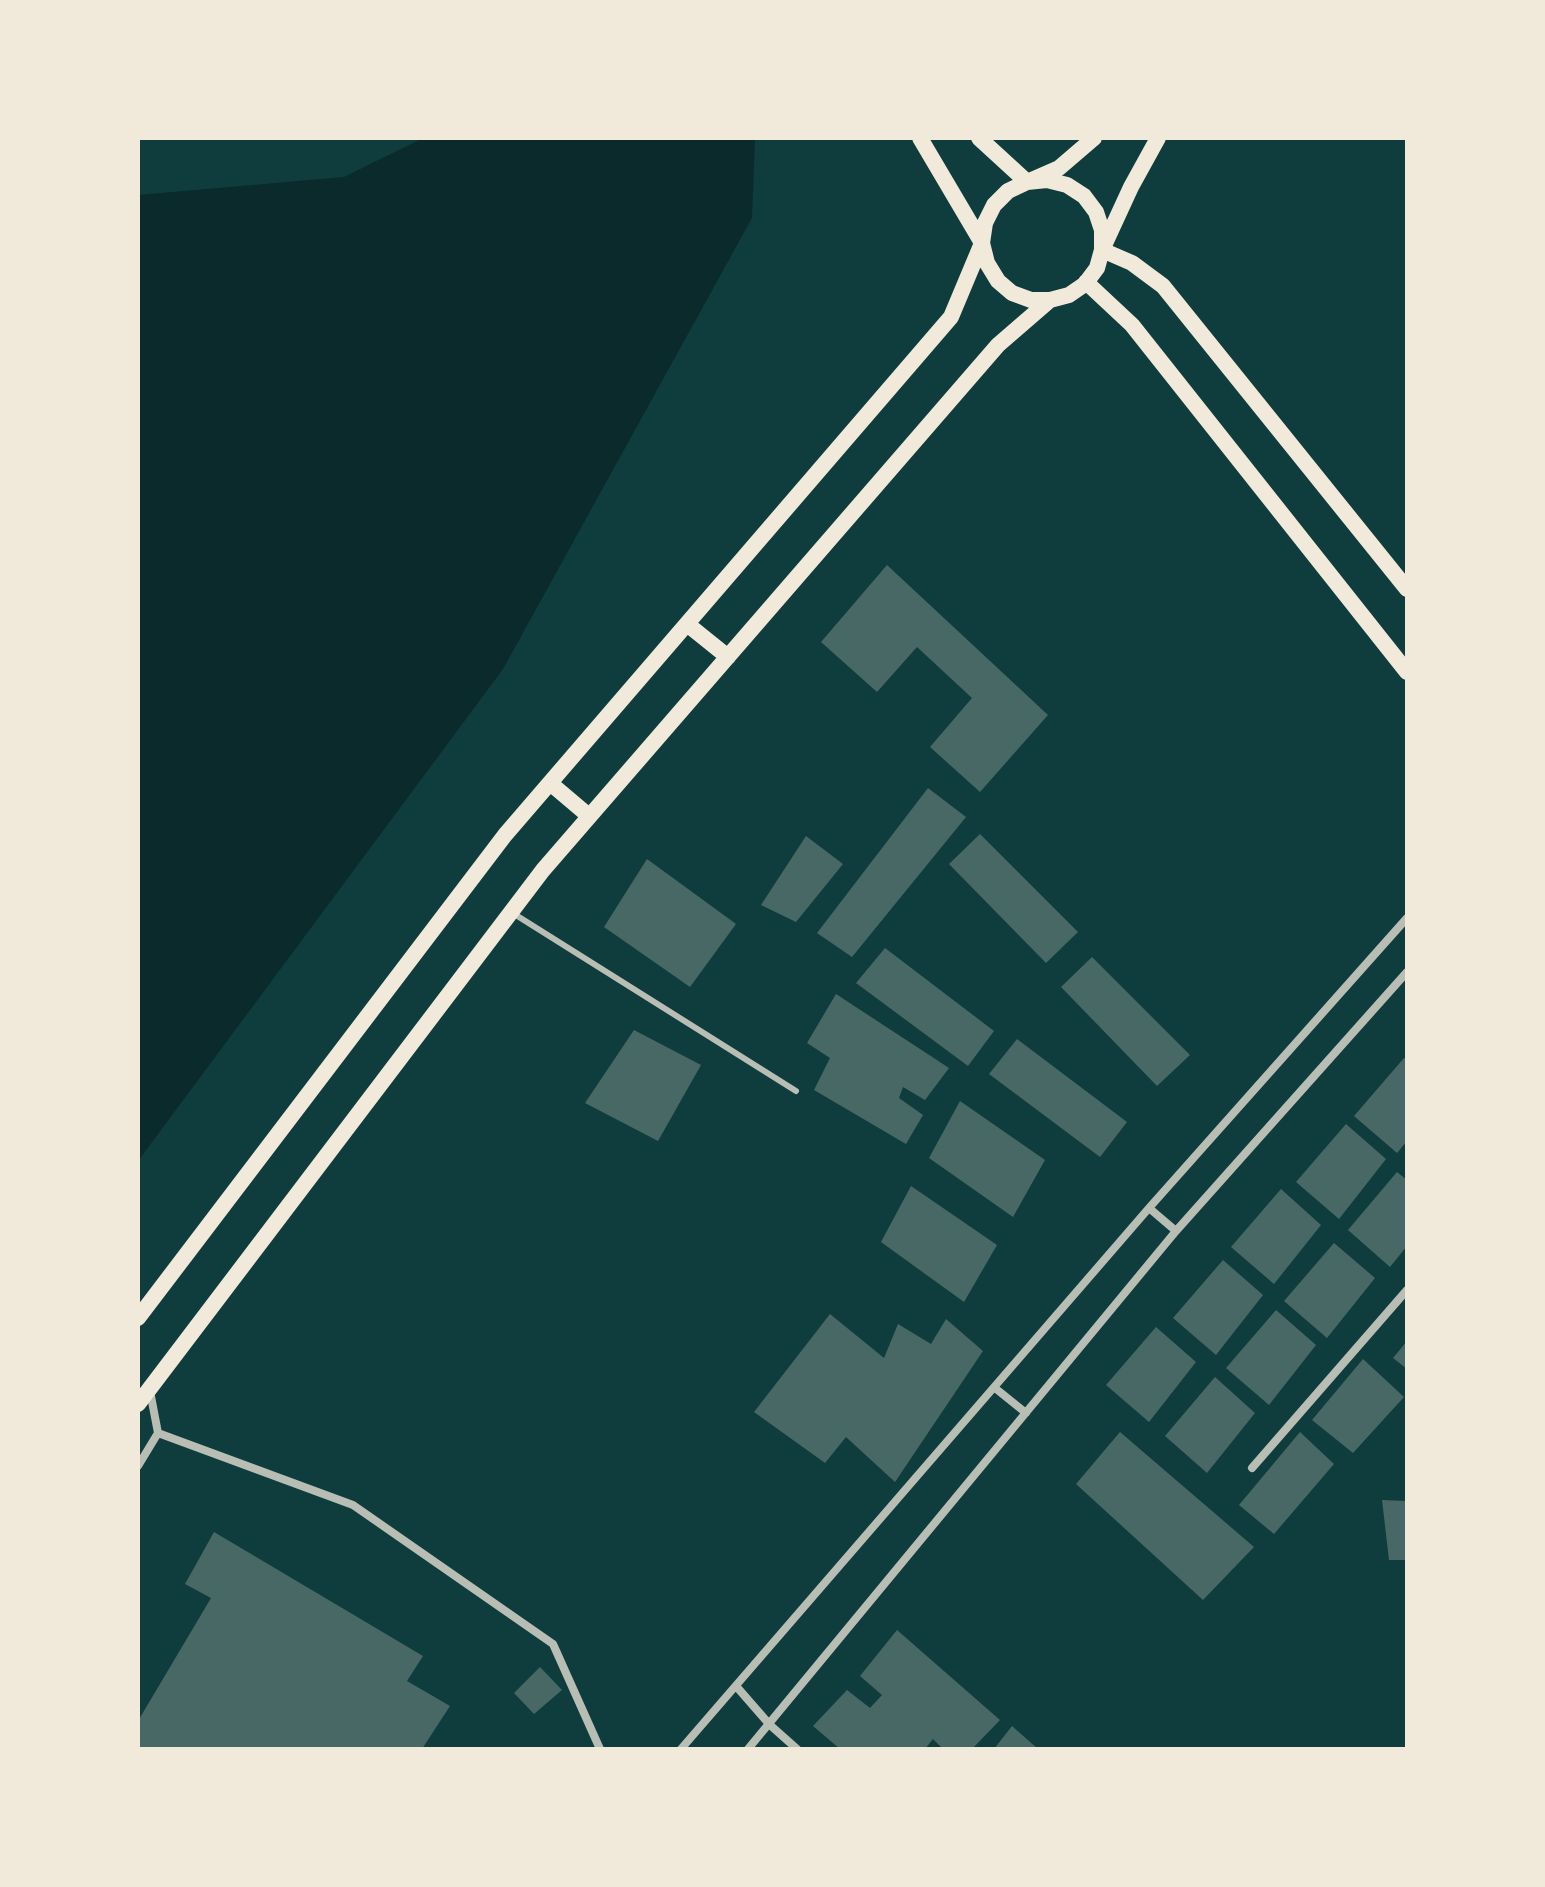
<!DOCTYPE html>
<html>
<head>
<meta charset="utf-8">
<style>
	body { margin:0 }
	#map { position:relative; width:1545px; height:1887px; overflow:hidden; background:#0f3d3e; font-family:Cabin,sans-serif }
	canvas { display:block }
	.frame { position:absolute; inset:0; border:140px solid #f1e9da; pointer-events:none }
</style>
</head>
<body>
<div id="map">
<canvas width="1545" height="1887"></canvas>
<div class="frame"></div>
</div>
<script>
const c = document.querySelector('canvas').getContext('2d');
c.lineJoin = 'round';
function fill(path, color) {
  c.fillStyle = color;
  c.fill(path, 'evenodd');
}
function poly(rows) {
  const path = new Path2D();
  for (const r of rows) {
    path.moveTo(r[0], r[1]);
    for (let i = 2; i < r.length; i += 2) path.lineTo(r[i], r[i + 1]);
  }
  return path;
}
function trace(path, color, width, dash) {
  c.strokeStyle = color;
  c.lineWidth = width;
  c.lineCap = dash ? 'butt' : 'round';
  c.setLineDash(dash || []);
  c.stroke(path);
}
fill(poly([
	[423,138,755,138,752,218,503,669,138,1161,138,195,344,177]
]), '#0a2a2b');
fill(poly([
	[887,565,1048,715,980,792,930,747,972,698,917,647,877,692,821,642],
	[928,788,966,817,852,957,817,933],
	[980,834,1078,932,1046,963,949,864],
	[806,836,843,864,796,922,761,905],
	[647,859,736,924,690,987,604,927],
	[885,948,994,1031,968,1066,856,983],
	[1092,957,1190,1055,1157,1086,1061,987],
	[836,994,949,1068,925,1100,903,1087,899,1098,923,1115,906,1144,814,1090,830,1058,807,1043],
	[634,1030,701,1065,658,1141,585,1103],
	[1017,1039,1127,1122,1100,1157,989,1074],
	[1404,1058,1407,1060,1407,1141,1397,1153,1354,1116],
	[960,1101,1045,1160,1013,1217,929,1158],
	[1346,1124,1386,1159,1339,1219,1296,1182],
	[1397,1172,1407,1180,1407,1246,1390,1267,1348,1230],
	[911,1186,997,1245,964,1302,881,1242],
	[1281,1189,1321,1225,1274,1284,1231,1247],
	[1334,1243,1375,1278,1327,1338,1284,1301],
	[1223,1260,1263,1295,1216,1355,1173,1318],
	[1276,1310,1316,1345,1269,1405,1226,1368],
	[830,1314,884,1358,898,1324,931,1344,946,1319,983,1351,895,1482,846,1437,825,1463,754,1412],
	[1156,1327,1196,1362,1149,1422,1106,1385],
	[1407,1341,1407,1369,1393,1358],
	[1363,1359,1404,1397,1353,1453,1312,1420],
	[1215,1377,1255,1413,1207,1473,1165,1436],
	[1120,1432,1254,1547,1203,1600,1076,1484],
	[1300,1432,1334,1464,1274,1534,1239,1505],
	[1382,1500,1407,1501,1407,1560,1389,1560],
	[214,1532,423,1656,407,1681,450,1706,422,1749,138,1749,138,1721,211,1598,185,1584],
	[897,1630,1000,1720,972,1749,943,1749,933,1739,925,1749,840,1749,813,1726,847,1690,870,1708,882,1695,860,1676],
	[540,1667,562,1690,534,1714,514,1693],
	[1012,1726,1038,1749,994,1749]
]), '#486865');
trace(poly([
	[511,912,796,1091]
]), '#b8beb3', 6);
trace(poly([
	[1149,1208,1176,1231],
	[995,1388,1026,1413],
	[158,1433,353,1505,553,1644,600,1749],
	[138,1466,158,1433,150,1391],
	[1252,1468,1407,1290],
	[736,1686,770,1725,797,1749],
	[681,1749,1149,1208,1407,918],
	[748,1749,1176,1231,1407,972]
]), '#b8beb3', 8);
trace(poly([
	[979,138,1027,182,1059,168,1094,138],
	[1158,138,1131,187,1102,250,1132,263,1163,286,1407,589],
	[1086,282,1132,325,1407,672],
	[687,624,728,657],
	[550,783,589,816],
	[138,1318,505,835,951,317,982,243,985,223,994,205,1008,191,1027,182,1047,180,1067,185,1084,196,1096,212,1102,230,1102,250,1097,268,1085,284,1069,295,1050,300,1031,300,1012,293,998,281,987,263,982,243,920,138],
	[138,1404,543,870,998,345,1050,300]
]), '#f1e9da', 16);
</script>
</body>
</html>
